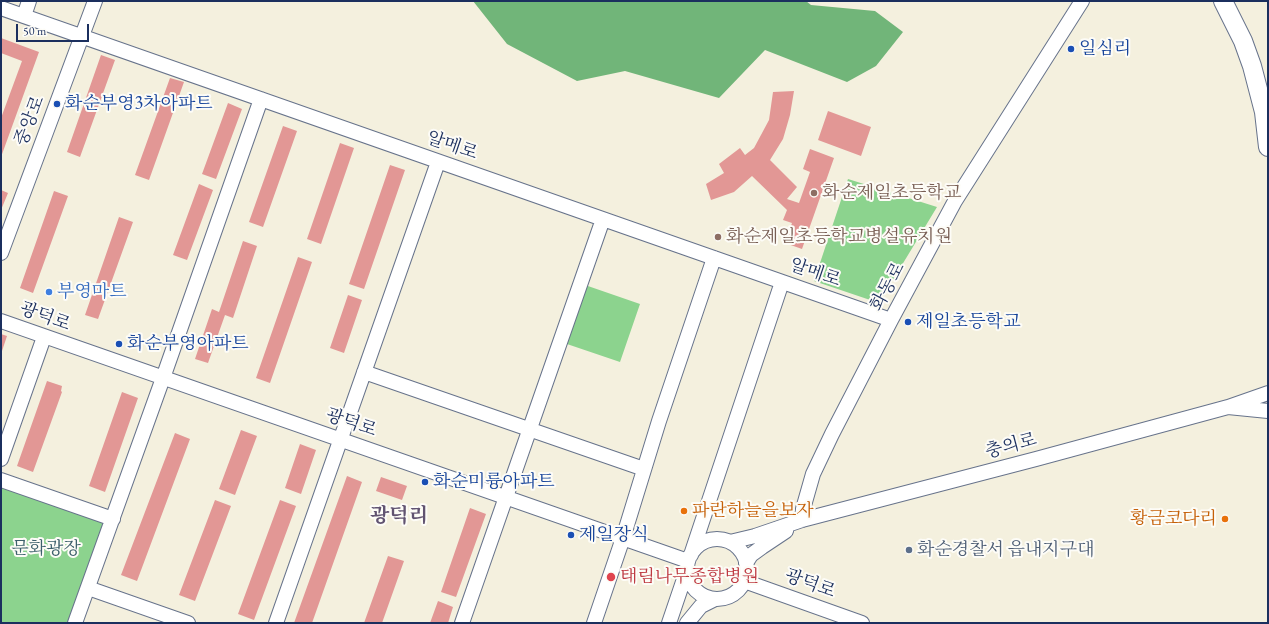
<!DOCTYPE html>
<html>
<head>
<meta charset="utf-8">
<style>
	body { margin:0 }
	#map { position:relative; width:1269px; height:624px; overflow:hidden; background:#f4f0de; font-family:"EB Garamond",serif }
	canvas { display:block }
	.frame { position:absolute; inset:0; border:2px solid #1b2f5e; pointer-events:none }
	.scale { position:absolute; left:16px; top:24px; width:73px; height:18px; box-sizing:border-box; border:2px solid #1b2f5e; border-top:0; padding-left:5px; font-size:12px; line-height:14px; white-space:nowrap; color:#1b2f5e; -webkit-text-stroke:3px #fdfcf7; paint-order:stroke }
</style>
</head>
<body>
<div id="map">
<canvas width="1269" height="624"></canvas>
<div class="frame"></div>
<div class="scale">50 m</div>
</div>
<script>
const c = document.querySelector('canvas').getContext('2d');
c.lineJoin = 'round';
function fill(path, color) {
  c.fillStyle = color;
  c.fill(path, 'evenodd');
}
function poly(rows) {
  const path = new Path2D();
  for (const r of rows) {
    if (r.length === 3) {
      path.moveTo(r[0] + r[2], r[1]);
      path.arc(r[0], r[1], r[2], 0, 2 * Math.PI);
      continue;
    }
    path.moveTo(r[0], r[1]);
    for (let i = 2; i < r.length; i += 2) path.lineTo(r[i], r[i + 1]);
  }
  return path;
}
function trace(path, color, width, dash) {
  c.strokeStyle = color;
  c.lineWidth = width;
  c.lineCap = dash ? 'butt' : 'round';
  c.setLineDash(dash || []);
  c.stroke(path);
}
function write(font, color, halo, rows, align = 'center') {
  c.font = font + ' "EB Garamond","Noto Serif KR",serif';
  c.lineWidth = 4;
  c.setLineDash([]);
  c.textBaseline = 'middle';
  c.strokeStyle = halo;
  c.fillStyle = color;
  for (const [text, x, y, turn = 0] of rows) {
    c.save();
    c.translate(x, y);
    c.rotate((+turn || 0) * Math.PI / 180);
    c.textAlign = isNaN(turn) ? turn : align;
    if (halo) c.strokeText(text, 0, 0);
    c.fillText(text, 0, 0);
    c.restore();
  }
}
fill(poly([
	[848,179,937,207,879,303,814,281],
	[585,285,640,304,620,362,564,343],
	[1,485,103,520,104,526,67,623,1,623]
]), '#8cd38e');
fill(poly([
	[473,1,806,1,811,5,875,11,903,32,876,66,847,82,765,50,719,98,625,71,577,81,507,44]
]), '#71b579');
fill(poly([
	[1,38,39,52,1,157,1,118,22,61,1,53],
	[101,55,115,60,80,157,67,152],
	[170,78,184,82,149,180,135,175],
	[794,91,790,115,783,139,770,160,797,187,787,199,799,203,810,172,803,169,810,149,834,158,802,249,785,243,792,223,783,220,787,210,752,176,734,192,711,200,706,184,724,173,719,164,740,148,745,155,754,148,769,120,773,92],
	[228,103,242,109,216,179,202,174],
	[828,111,871,127,861,156,818,140],
	[283,126,297,131,263,227,249,222],
	[340,143,354,148,321,244,307,239],
	[390,165,405,170,364,289,349,284],
	[199,184,213,190,187,260,173,255],
	[1,190,8,193,1,210],
	[54,191,68,196,33,293,20,288],
	[119,217,133,222,98,319,85,315],
	[243,241,257,246,233,318,225,315,208,363,195,359,212,309,219,312],
	[298,257,312,262,270,383,256,378],
	[348,295,362,300,344,353,330,348],
	[1,334,7,336,1,354],
	[47,381,62,386,61,391,62,392,33,472,17,466],
	[122,392,138,398,105,492,89,486],
	[241,430,257,436,235,495,219,489],
	[175,433,190,439,137,581,121,575],
	[300,444,316,450,301,494,285,488],
	[347,476,362,482,312,623,294,623],
	[381,477,407,486,402,500,376,491],
	[215,500,231,506,195,601,179,595],
	[280,500,296,506,254,620,238,614],
	[470,508,486,514,456,597,441,592],
	[388,556,404,561,382,623,364,623],
	[438,601,453,607,448,623,430,623]
]), '#e29795');
const minor = poly([
	[1,8,891,320],
	[24,16,29,1],
	[1,253,95,1],
	[1,321,688,561],
	[364,372,644,469],
	[1268,393,1228,407,1268,411],
	[1,459,44,337],
	[1,480,113,519],
	[802,520,803,509,813,474,832,434,891,320,955,201,1082,1],
	[717,569,30],
	[730,542,755,536,802,520,1036,459,1228,407],
	[691,555,782,282],
	[746,563,751,555,762,547,786,531],
	[744,581,862,623],
	[88,588,188,623],
	[75,623,163,378,261,99],
	[276,623,438,162],
	[462,623,603,219],
	[594,623,623,538,659,421,714,258],
	[669,623,687,570],
	[687,623,701,606,715,599]
]);
const major = poly([
	[1223,1,1243,41,1252,66,1264,112,1268,147]
]);
trace(minor, '#67738b', 16);
trace(major, '#67738b', 20);
trace(minor, '#fff', 14);
trace(major, '#fff', 18);
for (const [x, y, r, color] of [
	[1071,49,4,"#1a4fb4"],
	[57,104,4,"#1a4fb4"],
	[814,193,4,"#8d6e63"],
	[718,237,4,"#8d6e63"],
	[49,292,4,"#3f7fe0"],
	[908,322,4,"#1a4fb4"],
	[119,344,4,"#1a4fb4"],
	[425,482,4,"#1a4fb4"],
	[684,511,4,"#e8710a"],
	[1225,519,4,"#e8710a"],
	[571,535,4,"#1a4fb4"],
	[909,550,4,"#5c6f8a"],
	[611,577,5,"#e0444e"]
]) {
  const dot = new Path2D();
  dot.arc(x, y, r, 0, 2 * Math.PI);
  c.fillStyle = color;
  c.fill(dot);
  trace(dot, '#fdfcf7', 1.5);
}
write('18px', '#164399', '#fdfcf7', [
	["일심리",1079,49],
	["화순부영3차아파트",65,104],
	["제일초등학교",916,322],
	["화순부영아파트",127,344],
	["화순미륭아파트",433,482],
	["제일장식",579,535]
], 'left');
write('18px', '#1b2f5e', '#fdfcf7', [
	["중앙로",30,121,-69],
	["알메로",452,146,19],
	["알메로",815,273,19],
	["화동로",888,287,-62],
	["광덕로",45,317,20],
	["광덕로",351,423,19],
	["충의로",1011,446,-15],
	["광덕로",810,584,20]
]);
write('18px', '#785e54', '#fdfcf7', [
	["화순제일초등학교",822,193],
	["화순제일초등학교병설유치원",726,237]
], 'left');
write('18px', '#366cbe', '#fdfcf7', [
	["부영마트",57,292]
], 'left');
write('18px', '#c56008', '#fdfcf7', [
	["파란하늘을보자",692,511],
	["황금코다리",1217,519,"right"]
], 'left');
write('18px', '#3d606c', '#fdfcf7', [
	["문화광장",46,549]
]);
write('18px', '#4e5e75', '#fdfcf7', [
	["화순경찰서 읍내지구대",917,550]
], 'left');
write('18px', '#be3a42', '#fdfcf7', [
	["태림나무종합병원",620,577]
], 'left');
write('bold 20px', '#615371', '#fdfcf7', [
	["광덕리",399,517]
]);
</script>
</body>
</html>
